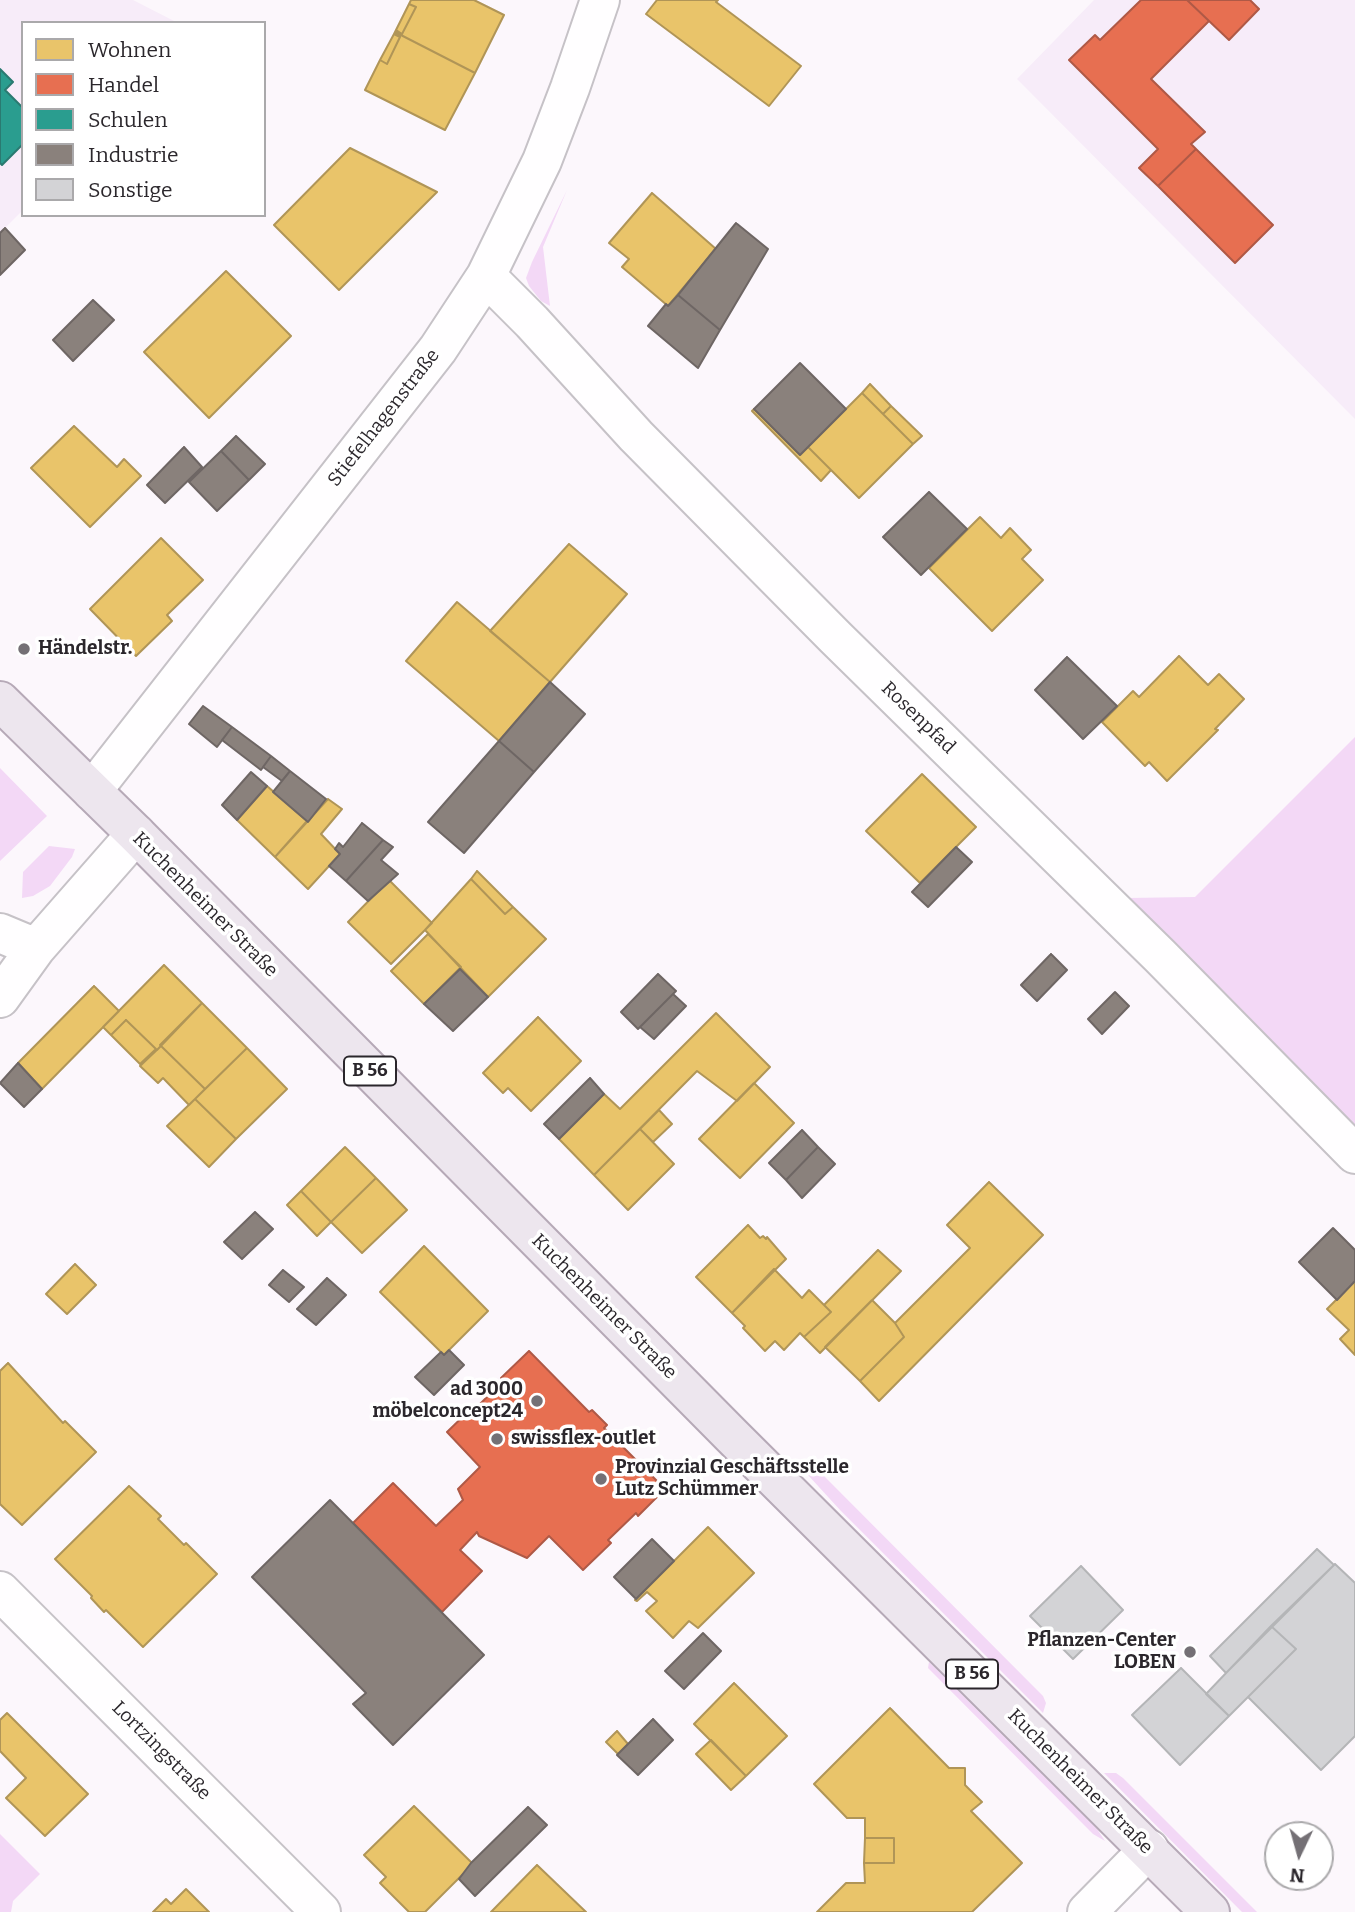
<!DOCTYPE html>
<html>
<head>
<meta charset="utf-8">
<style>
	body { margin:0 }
	#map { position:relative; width:1355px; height:1912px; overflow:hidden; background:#fcf7fc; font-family:Bitter,serif }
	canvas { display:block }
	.legend { position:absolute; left:21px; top:21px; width:245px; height:196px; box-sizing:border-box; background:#fff; border:2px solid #aaa9ab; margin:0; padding:9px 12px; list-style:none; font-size:21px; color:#2b272c }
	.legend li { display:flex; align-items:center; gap:14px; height:35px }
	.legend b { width:35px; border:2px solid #aaa9ab }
	.north { position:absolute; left:1264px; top:1821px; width:70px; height:70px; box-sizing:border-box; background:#fff; border:2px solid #aaa9ab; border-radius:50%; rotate:185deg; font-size:19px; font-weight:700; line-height:28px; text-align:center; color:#2b272c }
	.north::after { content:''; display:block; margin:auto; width:24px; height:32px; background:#747075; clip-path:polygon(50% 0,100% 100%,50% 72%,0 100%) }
</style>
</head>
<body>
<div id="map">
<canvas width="1355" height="1912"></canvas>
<ul class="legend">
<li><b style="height:19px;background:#e9c46a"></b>Wohnen</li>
<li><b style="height:19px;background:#e76f51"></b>Handel</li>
<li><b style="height:19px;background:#2a9d8f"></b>Schulen</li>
<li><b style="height:19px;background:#8a817c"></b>Industrie</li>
<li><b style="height:19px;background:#d3d3d6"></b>Sonstige</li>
</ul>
<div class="north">N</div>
</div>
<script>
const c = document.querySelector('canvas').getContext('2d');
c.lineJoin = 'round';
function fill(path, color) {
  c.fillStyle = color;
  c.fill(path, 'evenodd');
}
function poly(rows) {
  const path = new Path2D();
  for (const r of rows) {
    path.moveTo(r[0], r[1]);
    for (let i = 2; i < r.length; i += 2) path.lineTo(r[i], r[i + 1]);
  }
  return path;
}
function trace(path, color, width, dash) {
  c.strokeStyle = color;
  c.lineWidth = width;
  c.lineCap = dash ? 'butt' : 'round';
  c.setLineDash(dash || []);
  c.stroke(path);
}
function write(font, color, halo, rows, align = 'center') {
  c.font = font + ' Bitter,serif';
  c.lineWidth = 7;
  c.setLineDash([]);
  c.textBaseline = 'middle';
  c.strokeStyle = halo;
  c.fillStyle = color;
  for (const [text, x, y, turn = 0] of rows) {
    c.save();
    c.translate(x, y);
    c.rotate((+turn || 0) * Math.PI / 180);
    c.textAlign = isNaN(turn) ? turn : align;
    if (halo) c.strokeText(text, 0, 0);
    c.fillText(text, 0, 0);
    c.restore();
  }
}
fill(poly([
	[0,0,133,0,178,23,23,23,23,210,0,233],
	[1094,0,1355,0,1355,419,1017,79]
]), '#f7ecf9');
fill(poly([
	[567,190,543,247,550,306,541,301,529,286,526,278,532,262],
	[1355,737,1355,1134,1225,995,1128,898,1195,897],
	[0,768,47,816,0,861],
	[49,846,75,849,72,857,50,886,33,896,22,898,23,872],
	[807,1461,821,1473,1043,1696,1046,1703,1043,1713,840,1510,797,1463],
	[929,1662,1097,1829,1105,1841,1093,1834,928,1668],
	[1104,1773,1116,1773,1123,1778,1257,1912,1242,1912],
	[0,1834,40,1874,13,1901,11,1912,0,1912]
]), '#f3d8f6');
const homes = poly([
	[411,0,474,0,504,15,475,73,395,32,396,30,402,34,416,7,409,4,411,0],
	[657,0,718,0,716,2,801,66,769,106,646,14,657,0],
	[409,4,416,7,402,34,396,30,409,4],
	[395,32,475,73,445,130,365,90,380,60,387,64,400,37,394,34,395,32],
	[394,34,400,37,387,64,380,60,394,34],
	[350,148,437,192,339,290,274,225,350,148],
	[652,193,716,249,668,306,622,267,629,259,609,243,652,193],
	[226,271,291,336,209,418,144,352,226,271],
	[870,384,891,406,883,414,862,393,870,384],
	[862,393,913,444,859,498,808,447,862,393],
	[891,406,922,436,913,444,883,414,891,406],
	[754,409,800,455,808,447,831,470,821,481,752,411,754,409],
	[74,426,117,467,124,459,141,476,90,527,31,468,74,426],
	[980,517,1001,538,1010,528,1031,550,1022,559,1043,580,992,631,929,568,980,517],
	[161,538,203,580,167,615,172,621,136,656,90,609,161,538],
	[569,544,627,594,550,682,490,631,569,544],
	[457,602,550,682,499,741,406,661,457,602],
	[1179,656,1208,685,1219,674,1244,699,1215,729,1218,730,1167,781,1149,762,1145,766,1102,722,1133,691,1139,697,1179,656],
	[922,774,976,827,920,883,866,831,922,774],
	[267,786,307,821,275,857,237,820,267,786],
	[328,799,342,809,321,834,340,854,308,889,275,857,328,799],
	[477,871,513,907,505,914,471,879,477,871],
	[471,879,505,914,513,907,546,939,488,997,425,930,471,879],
	[389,880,432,923,391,964,348,922,389,880],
	[428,934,461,967,424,1004,391,971,428,934],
	[164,965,202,1003,157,1050,126,1020,111,1035,103,1027,164,965],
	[94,986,119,1011,42,1089,18,1063,94,986],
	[202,1003,247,1048,205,1089,160,1045,202,1003],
	[716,1013,770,1067,737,1101,697,1071,594,1175,559,1139,604,1094,620,1109,716,1013],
	[538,1017,581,1061,531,1111,508,1088,503,1093,483,1073,538,1017],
	[126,1020,156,1049,140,1064,111,1035,126,1020],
	[161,1046,205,1089,189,1105,163,1078,158,1083,140,1066,161,1046],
	[247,1048,287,1089,236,1139,195,1099,247,1048],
	[754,1083,794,1123,740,1178,699,1139,754,1083],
	[195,1099,236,1139,209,1167,167,1126,195,1099],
	[659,1110,672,1124,653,1142,640,1129,659,1110],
	[640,1129,674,1164,628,1210,594,1175,640,1129],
	[345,1147,376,1178,331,1222,301,1191,345,1147],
	[376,1178,407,1210,362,1253,331,1222,376,1178],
	[989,1182,1043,1235,879,1401,860,1381,904,1337,895,1323,970,1248,947,1225,989,1182],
	[301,1191,331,1222,317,1236,287,1205,301,1191],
	[748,1225,760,1238,763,1236,766,1239,767,1237,786,1259,732,1313,696,1277,748,1225],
	[424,1246,488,1311,444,1355,380,1292,424,1246],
	[878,1250,901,1271,820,1353,804,1337,831,1312,824,1305,878,1250],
	[75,1264,96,1285,67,1314,46,1294,75,1264],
	[774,1269,802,1298,809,1290,831,1312,804,1337,800,1333,784,1350,775,1341,765,1351,743,1328,745,1326,732,1313,774,1269],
	[1355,1281,1355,1355,1340,1339,1349,1330,1327,1309,1355,1281],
	[872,1300,895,1323,904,1337,860,1381,825,1347,872,1300],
	[8,1363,63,1423,65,1421,96,1452,22,1525,0,1504,0,1371,8,1363],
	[129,1486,161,1516,158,1519,184,1545,186,1543,217,1574,143,1647,106,1610,104,1612,91,1598,92,1596,55,1559,129,1486],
	[708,1527,754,1573,698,1628,689,1621,673,1638,646,1611,657,1601,647,1592,637,1601,635,1600,708,1527],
	[734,1683,787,1736,746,1776,694,1724,734,1683],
	[890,1708,949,1768,965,1768,965,1785,982,1802,971,1811,1022,1863,972,1912,817,1912,846,1883,865,1883,864,1863,894,1863,894,1838,865,1838,865,1818,847,1818,814,1784,890,1708],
	[7,1713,88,1794,45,1836,6,1798,26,1778,0,1751,0,1720,7,1713],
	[617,1731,628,1744,618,1754,606,1742,617,1731],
	[711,1740,746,1776,731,1790,696,1754,711,1740],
	[414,1806,473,1864,425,1912,409,1912,380,1883,386,1877,364,1855,414,1806],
	[865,1838,894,1838,894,1863,864,1863,865,1838],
	[537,1865,586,1912,491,1912,537,1865],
	[186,1889,209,1912,153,1912,166,1899,171,1904,186,1889]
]);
fill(homes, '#e9c46a');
trace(homes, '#b09557', 2);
const shops = poly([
	[1141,0,1187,0,1209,21,1151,79,1205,132,1191,144,1196,149,1158,186,1139,168,1158,149,1069,60,1095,35,1100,40,1141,0],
	[1187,0,1250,0,1259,9,1229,40,1187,0],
	[1196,149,1273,225,1235,263,1158,186,1196,149],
	[529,1351,589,1412,592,1410,607,1425,604,1428,665,1489,638,1516,636,1513,608,1540,611,1543,583,1570,549,1536,527,1558,479,1536,477,1532,460,1550,482,1571,442,1612,353,1523,393,1483,436,1526,463,1500,458,1489,480,1467,447,1432,474,1406,476,1408,504,1380,501,1378,529,1351]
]);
fill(shops, '#e76f51');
trace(shops, '#af5946', 2);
const schools = poly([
	[0,69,13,82,5,90,23,108,23,144,2,165,0,163,0,69]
]);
fill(schools, '#2a9d8f');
trace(schools, '#2a7a71', 2);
const industry = poly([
	[736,223,768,249,720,330,678,295,736,223],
	[5,228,25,250,0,275,0,233,5,228],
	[678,295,720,330,698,368,648,326,666,304,668,306,678,295],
	[93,300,114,320,73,361,53,340,93,300],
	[800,363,846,409,800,455,754,409,800,363],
	[236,436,265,464,249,480,221,451,236,436],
	[184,447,202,467,165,503,147,485,184,447],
	[221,451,249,480,217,511,189,482,221,451],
	[929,492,967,529,921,575,883,537,929,492],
	[1067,657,1117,706,1083,739,1035,690,1067,657],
	[550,682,585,714,534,772,499,741,550,682],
	[203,706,232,727,217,747,189,724,203,706],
	[232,727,271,756,261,770,222,740,232,727],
	[499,741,534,772,464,853,428,822,499,741],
	[271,756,290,771,282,781,263,767,271,756],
	[290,771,326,799,308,822,273,792,290,771],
	[251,772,267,786,237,820,222,805,251,772],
	[362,823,383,840,346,881,329,866,340,854,335,849,339,843,343,847,362,823],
	[383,840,393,847,381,860,398,874,368,901,346,881,383,840],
	[956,847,972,862,928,907,912,892,956,847],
	[1051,954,1067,970,1037,1001,1021,985,1051,954],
	[460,969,488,997,453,1031,424,1004,460,969],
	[658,974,676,991,638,1029,621,1012,658,974],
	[1115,992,1129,1006,1102,1034,1088,1019,1115,992],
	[673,994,686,1006,654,1039,640,1027,673,994],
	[18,1063,42,1089,24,1107,0,1083,18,1063],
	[590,1078,604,1094,559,1139,544,1124,590,1078],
	[802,1130,818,1147,786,1180,769,1163,802,1130],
	[818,1147,835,1164,802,1198,786,1180,818,1147],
	[255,1212,273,1229,242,1259,224,1242,255,1212],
	[1333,1228,1355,1250,1355,1281,1337,1300,1299,1262,1333,1228],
	[283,1270,304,1287,289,1302,269,1285,283,1270],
	[327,1278,346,1295,316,1325,297,1309,327,1278],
	[449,1350,464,1365,434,1395,415,1377,441,1352,444,1355,449,1350],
	[330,1500,484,1655,393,1745,353,1704,366,1693,252,1577,330,1500],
	[652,1539,674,1561,636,1599,614,1577,652,1539],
	[703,1633,721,1651,684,1689,665,1671,703,1633],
	[653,1719,673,1740,638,1775,617,1755,653,1719],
	[528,1807,547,1825,475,1896,459,1879,471,1863,528,1807]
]);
fill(industry, '#8a817c');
trace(industry, '#6e6664', 2);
const building = poly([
	[1317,1549,1334,1565,1226,1673,1210,1656,1317,1549],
	[1335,1564,1355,1583,1355,1736,1321,1770,1248,1697,1296,1649,1271,1626,1335,1564],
	[1081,1566,1123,1610,1073,1659,1030,1616,1081,1566],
	[1271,1626,1296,1649,1229,1716,1206,1694,1271,1626],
	[1181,1668,1229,1716,1180,1765,1132,1715,1181,1668]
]);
fill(building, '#d3d3d6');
trace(building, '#b4b5b7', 2);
const minor = poly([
	[486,276,532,322,636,436,835,637,1160,956,1355,1154],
	[92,791,438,349,486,276,542,161,570,88,600,0],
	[0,933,36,948,136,834],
	[0,998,36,948],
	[0,1591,321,1912],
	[1087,1912,1149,1849]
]);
const major = poly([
	[0,701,136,834,732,1436,1210,1912]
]);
trace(minor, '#c6c2c7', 42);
trace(major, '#b6a9b7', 42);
trace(minor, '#fffeff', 38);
trace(major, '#ede6ee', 38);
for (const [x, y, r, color] of [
	[24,649,7,"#747075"],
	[537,1401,7,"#747075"],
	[497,1439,7,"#747075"],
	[601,1479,7,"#747075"],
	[1190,1652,7,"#747075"]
]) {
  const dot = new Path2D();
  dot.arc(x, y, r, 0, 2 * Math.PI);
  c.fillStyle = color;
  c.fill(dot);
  trace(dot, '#fff', 2.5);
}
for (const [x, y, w] of [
	[370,1071,52],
	[972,1674,52]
]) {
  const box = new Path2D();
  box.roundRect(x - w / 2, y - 14.5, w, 29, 5);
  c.fillStyle = '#fff';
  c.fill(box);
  trace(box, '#2b272c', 2);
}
write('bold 18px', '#2b272c', null, [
	["B 56",370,1071],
	["B 56",972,1674]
]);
write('19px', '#2b272c', '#fff', [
	["Stiefelhagenstraße",384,418,-52],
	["Rosenpfad",918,718,44],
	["Kuchenheimer Straße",205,905,45],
	["Kuchenheimer Straße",604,1307,45],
	["Lortzingstraße",161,1751,45],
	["Kuchenheimer Straße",1080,1782,45]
]);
write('bold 19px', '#2b272c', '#fff', [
	["Händelstr.",38,649],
	["ad 3000",523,1390,"right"],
	["möbelconcept24",523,1412,"right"],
	["swissflex-outlet",511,1439],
	["Provinzial Geschäftsstelle",615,1468],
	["Lutz Schümmer",615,1490],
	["Pflanzen-Center",1176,1641,"right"],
	["LOBEN",1176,1663,"right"]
], 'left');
</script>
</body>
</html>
